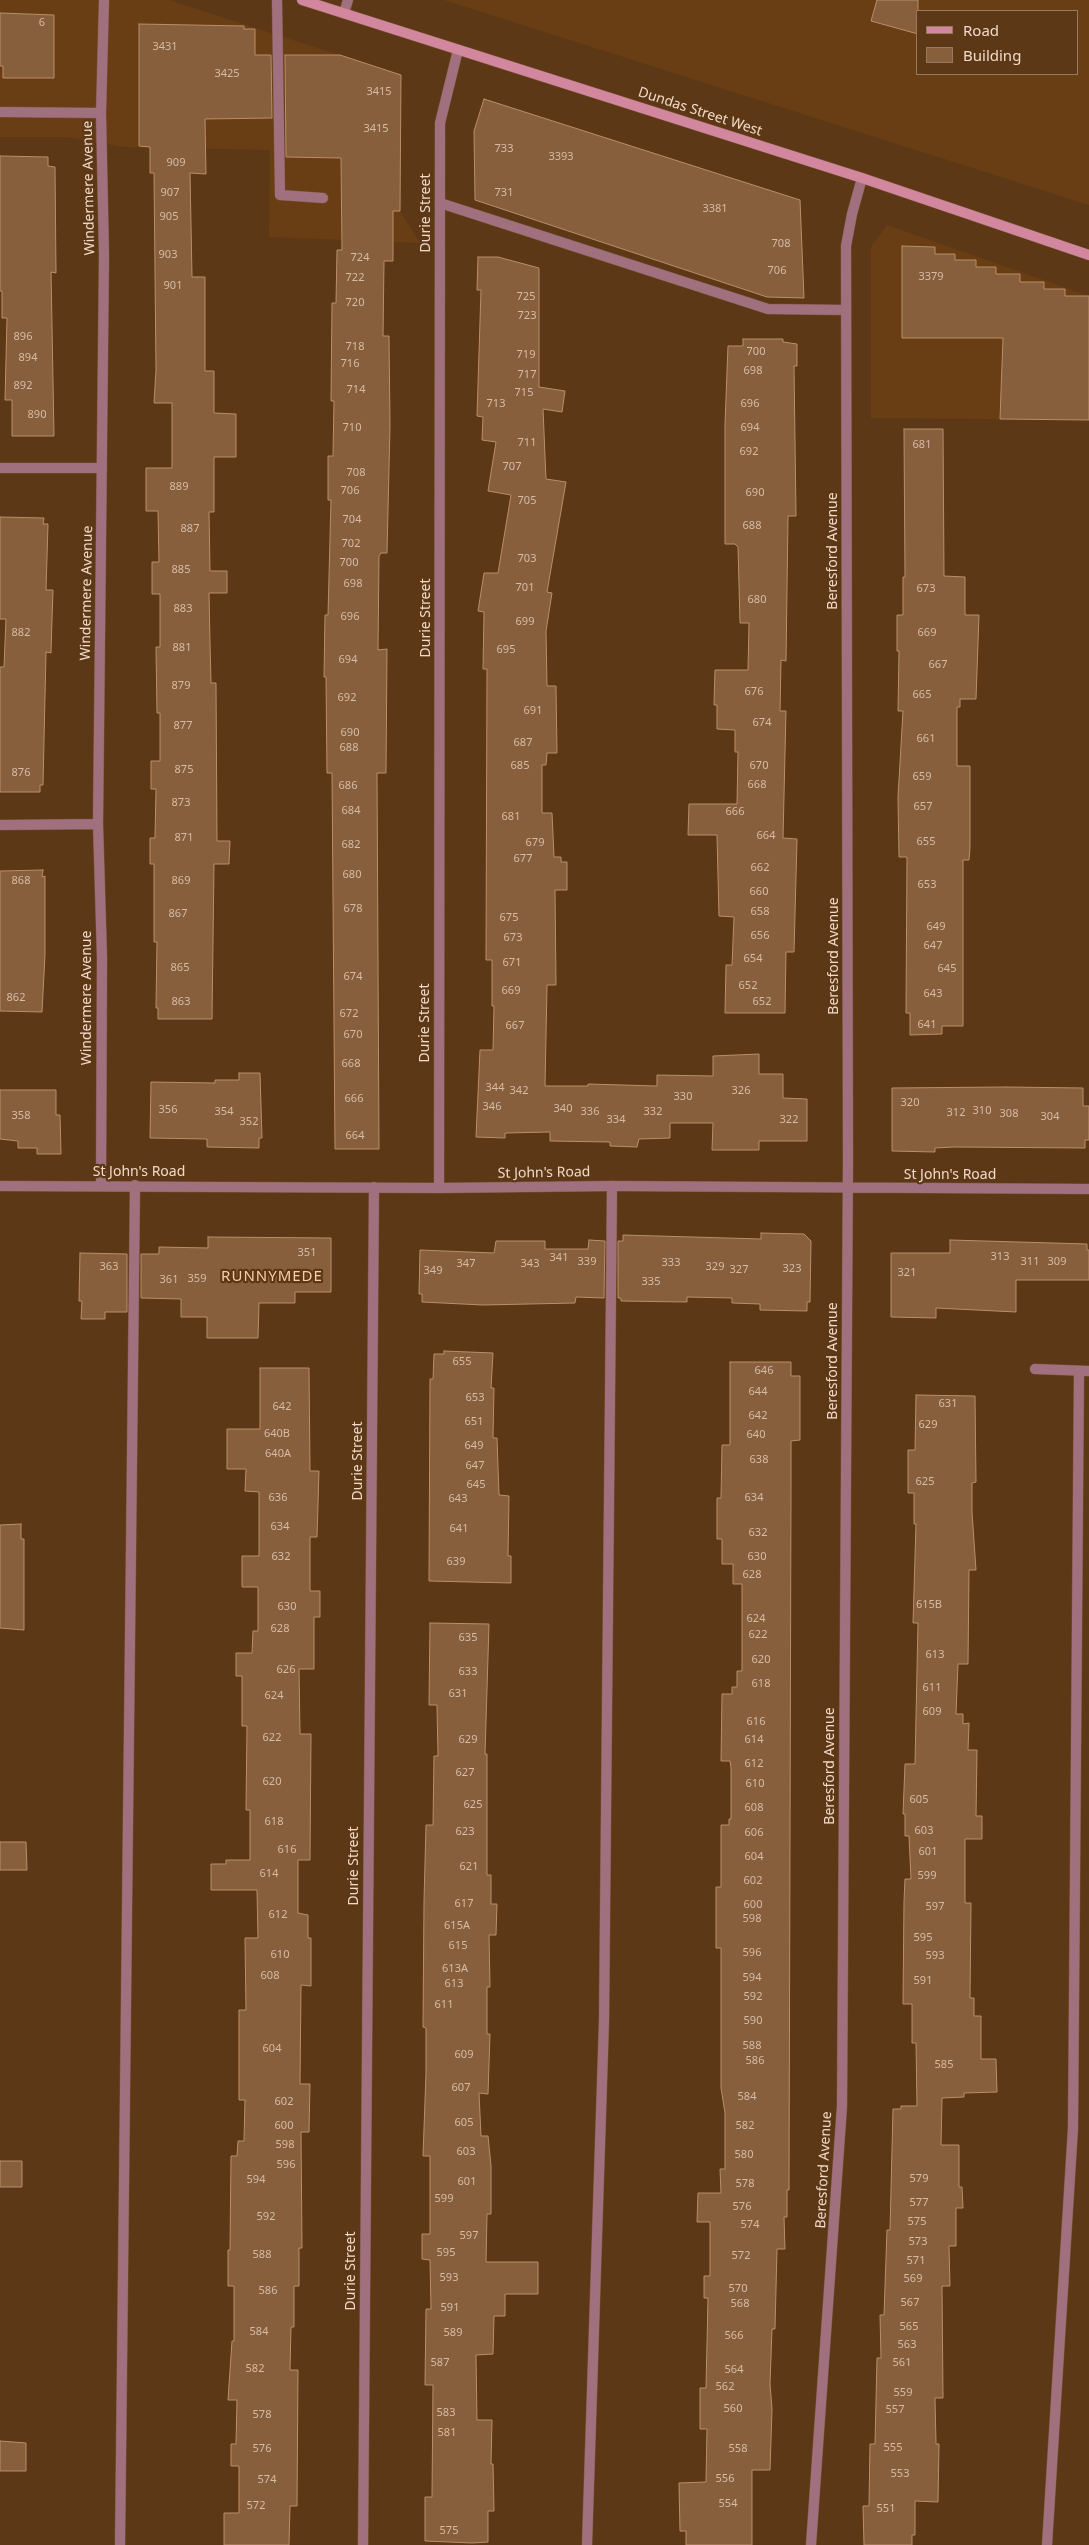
<!DOCTYPE html>
<html>
<head>
<meta charset="utf-8">
<style>
	body { margin:0 }
	#map { position:relative; width:1089px; height:2545px; overflow:hidden; background:#5d3816; font-family:"Noto Sans",sans-serif }
	canvas { display:block }
	.legend { position:absolute; left:916px; top:10px; width:162px; height:65px; box-sizing:border-box; background:#5d3816; border:1px solid #98795d; margin:0; padding:6px 9px; list-style:none; font-size:15px; color:#f1dac8 }
	.legend li { display:flex; align-items:center; gap:10px; height:25px }
	.legend b { width:25px; border:1px solid #98795d }
</style>
</head>
<body>
<div id="map">
<canvas width="1089" height="2545"></canvas>
<ul class="legend">
<li><b style="height:6px;background:#d3879f"></b>Road</li>
<li><b style="height:14px;background:#875f3d"></b>Building</li>
</ul>
</div>
<script>
const c = document.querySelector('canvas').getContext('2d');
c.lineJoin = 'round';
function fill(path, color) {
  c.fillStyle = color;
  c.fill(path, 'evenodd');
}
function poly(rows) {
  const path = new Path2D();
  for (const r of rows) {
    path.moveTo(r[0], r[1]);
    for (let i = 2; i < r.length; i += 2) path.lineTo(r[i], r[i + 1]);
  }
  return path;
}
function trace(path, color, width, dash) {
  c.strokeStyle = color;
  c.lineWidth = width;
  c.lineCap = dash ? 'butt' : 'round';
  c.setLineDash(dash || []);
  c.stroke(path);
}
function write(font, color, halo, rows, align = 'center') {
  c.font = font + ' "Noto Sans",sans-serif';
  c.lineWidth = 4.5;
  c.setLineDash([]);
  c.textBaseline = 'middle';
  c.strokeStyle = halo;
  c.fillStyle = color;
  for (const [text, x, y, turn = 0] of rows) {
    c.save();
    c.translate(x, y);
    c.rotate((+turn || 0) * Math.PI / 180);
    c.textAlign = isNaN(turn) ? turn : align;
    if (halo) c.strokeText(text, 0, 0);
    c.fillText(text, 0, 0);
    c.restore();
  }
}
fill(poly([
	[0,0,169,0,401,75,400,211,420,243,269,237,270,150,125,147,67,137,0,137],
	[444,0,1089,0,1089,205],
	[918,11,1078,11,1078,74,918,74],
	[887,225,1089,296,1089,430,1089,420,871,418,871,247]
]), '#693e15');
const building = poly([
	[877,0,918,0,918,34,871,21,877,0],
	[0,13,54,15,54,78,3,78,3,66,0,66,0,13],
	[139,24,244,26,244,29,255,29,255,55,271,55,272,118,205,119,206,174,190,173,192,277,205,277,205,371,214,371,214,413,236,414,236,457,214,457,214,512,209,512,210,571,227,571,227,593,209,593,210,644,211,683,216,683,217,841,230,841,229,864,214,864,212,1019,158,1019,158,1008,156,1008,157,942,154,942,154,864,150,864,150,838,155,838,156,789,151,789,151,761,160,761,160,713,157,713,156,647,160,647,160,594,152,594,152,562,159,562,158,511,146,511,146,468,172,468,172,403,154,403,156,370,154,173,150,173,150,147,139,146,139,24],
	[285,55,340,55,401,75,400,211,393,211,393,261,384,261,383,336,389,336,390,426,387,553,381,553,379,556,378,650,387,649,386,773,377,773,379,1149,335,1149,332,773,327,773,326,677,324,677,325,615,328,615,331,500,328,500,328,456,333,456,334,401,331,401,332,303,336,303,337,250,342,250,341,158,286,157,285,55],
	[484,99,800,200,804,298,767,297,475,200,474,131,484,99],
	[0,156,48,157,48,166,55,167,56,273,51,272,54,436,12,436,12,400,5,400,7,318,2,318,2,291,0,291,0,156],
	[902,246,935,247,935,254,955,254,955,260,976,260,976,267,996,267,996,274,1020,274,1020,282,1044,282,1044,289,1065,289,1065,296,1089,296,1089,420,1000,419,1003,338,902,338,902,246],
	[478,257,498,257,539,268,539,387,565,391,562,412,543,409,546,479,566,482,547,592,552,593,546,631,547,686,556,686,557,753,547,753,546,765,542,765,542,813,552,813,554,857,561,857,561,862,567,862,567,890,555,890,556,985,547,985,545,1086,588,1086,588,1084,657,1086,657,1075,713,1076,713,1056,759,1054,759,1074,783,1074,783,1098,807,1099,807,1141,759,1141,759,1150,712,1150,713,1123,670,1123,670,1138,639,1139,637,1147,610,1146,610,1142,550,1141,550,1132,505,1133,505,1138,476,1137,480,1050,493,1050,494,1006,492,1006,492,960,486,960,487,669,483,669,484,612,478,611,484,573,498,573,511,495,488,491,496,442,482,440,483,417,477,416,481,290,477,290,478,257],
	[743,339,783,339,783,342,797,344,797,366,794,366,796,516,788,516,786,661,781,660,780,711,786,711,783,838,797,839,794,952,786,952,785,1013,725,1013,726,965,732,965,734,917,719,916,717,835,688,835,689,804,737,804,738,752,735,752,735,730,717,729,717,705,714,705,715,670,748,670,749,623,740,623,738,547,735,544,725,544,725,424,728,346,743,346,743,339],
	[904,429,943,429,944,576,965,577,965,615,979,615,976,699,960,699,960,707,957,707,957,766,970,766,970,847,969,860,963,860,963,1026,942,1026,942,1034,910,1035,910,1013,906,1013,907,857,899,857,898,797,903,711,898,711,899,651,897,651,897,615,903,615,903,577,905,577,904,429],
	[0,517,44,518,43,524,48,524,46,590,53,590,52,620,51,653,46,652,43,785,40,785,40,792,0,792,0,667,4,667,6,619,0,619,0,517],
	[43,870,42,877,45,876,45,955,42,1012,0,1011,0,871,43,870],
	[239,1073,260,1073,262,1138,259,1138,259,1148,207,1147,207,1139,150,1138,151,1082,215,1083,215,1080,239,1080,239,1073],
	[1006,1087,1083,1088,1083,1106,1089,1106,1089,1140,1085,1140,1085,1148,954,1147,935,1148,935,1152,892,1151,892,1088,1006,1087],
	[0,1090,56,1090,56,1115,60,1115,61,1154,37,1154,37,1148,18,1148,18,1141,0,1139,0,1090],
	[761,1233,804,1234,811,1241,810,1302,807,1302,807,1311,760,1310,760,1304,732,1303,732,1298,687,1297,687,1302,621,1301,621,1298,618,1298,618,1241,623,1241,623,1235,761,1239,761,1233],
	[208,1237,331,1238,331,1292,295,1292,295,1303,259,1303,258,1338,207,1338,207,1317,181,1317,181,1299,141,1298,141,1254,159,1254,159,1247,208,1248,208,1237],
	[589,1240,605,1241,604,1298,576,1297,575,1303,483,1305,422,1302,422,1294,419,1294,420,1250,494,1253,496,1241,545,1241,545,1249,588,1249,589,1240],
	[950,1240,1087,1244,1087,1250,1089,1250,1089,1280,1016,1280,1016,1312,936,1308,936,1318,891,1317,891,1253,950,1253,950,1240],
	[80,1253,127,1254,127,1312,105,1312,105,1319,81,1319,82,1301,79,1301,80,1253],
	[444,1351,493,1353,491,1388,494,1388,493,1438,497,1438,499,1495,509,1496,508,1556,511,1556,511,1583,429,1581,430,1379,433,1379,434,1354,444,1354,444,1351],
	[730,1362,791,1362,791,1376,800,1376,800,1440,791,1441,791,1486,789,2190,787,2190,787,2217,784,2217,785,2249,777,2249,775,2329,772,2329,770,2384,772,2409,770,2470,752,2470,752,2545,686,2545,686,2531,680,2531,679,2483,706,2482,707,2429,700,2429,700,2388,706,2388,708,2298,704,2298,704,2276,710,2276,710,2222,697,2222,698,2193,721,2193,720,2169,725,2169,725,2113,721,2088,721,1948,716,1948,716,1887,721,1887,721,1825,729,1825,729,1819,731,1819,731,1768,730,1761,721,1761,722,1694,732,1694,732,1687,737,1687,737,1671,742,1671,742,1584,733,1584,733,1564,722,1564,722,1539,717,1539,717,1498,721,1498,722,1445,730,1445,730,1362],
	[260,1368,309,1368,310,1471,319,1471,317,1537,310,1537,310,1591,320,1591,320,1617,314,1617,314,1669,299,1669,300,1734,311,1734,310,1860,298,1860,298,1913,308,1915,308,1938,311,1938,311,1986,301,1985,300,2084,310,2084,309,2132,301,2132,302,2248,299,2248,299,2286,294,2286,294,2327,291,2327,290,2370,298,2370,297,2506,290,2506,289,2545,224,2545,224,2513,239,2513,239,2466,231,2466,231,2444,236,2444,237,2400,228,2400,232,2341,234,2341,234,2286,228,2286,228,2250,230,2250,231,2156,237,2156,238,2141,244,2141,245,2100,239,2100,239,2010,246,2010,245,1938,258,1938,257,1890,211,1890,211,1864,226,1864,226,1860,250,1860,250,1810,246,1810,247,1726,242,1726,242,1676,236,1676,236,1653,252,1653,253,1631,258,1631,258,1587,242,1587,242,1556,259,1556,259,1492,245,1491,246,1469,227,1469,227,1429,260,1429,260,1368],
	[916,1395,975,1396,976,1482,972,1483,972,1512,976,1570,969,1570,968,1664,958,1664,956,1714,963,1714,963,1724,969,1723,968,1750,977,1750,976,1816,982,1816,982,1839,965,1839,965,1903,971,1903,970,1998,974,1998,974,2016,981,2016,981,2059,996,2059,997,2092,964,2093,964,2097,942,2098,941,2145,959,2145,959,2187,962,2187,963,2208,956,2208,956,2246,949,2246,950,2286,942,2286,943,2398,935,2398,936,2444,939,2444,938,2502,915,2501,915,2535,912,2535,912,2545,864,2545,863,2506,869,2506,870,2444,875,2444,877,2358,881,2358,880,2315,884,2315,887,2230,890,2230,893,2109,901,2109,901,2106,917,2106,916,2043,912,2043,912,2004,903,2004,904,1901,905,1879,911,1879,909,1836,905,1836,905,1814,903,1814,905,1764,915,1764,918,1623,913,1623,916,1524,914,1524,914,1493,908,1493,908,1450,915,1450,916,1395],
	[21,1524,21,1539,24,1539,24,1630,0,1628,0,1525,21,1524],
	[430,1623,489,1624,485,1754,487,1754,487,1875,491,1875,491,1904,497,1904,496,1935,489,1935,490,1987,487,1987,487,2034,490,2034,488,2094,479,2093,481,2136,488,2136,491,2166,491,2214,487,2214,486,2262,538,2262,538,2294,505,2294,505,2316,494,2316,493,2354,476,2355,477,2420,492,2420,491,2464,493,2464,494,2511,488,2511,488,2542,472,2543,425,2541,425,2497,432,2497,433,2385,425,2385,426,2309,431,2309,430,2260,422,2259,422,2234,430,2234,430,2156,423,2156,426,2073,426,2028,423,2027,424,1901,426,1825,433,1825,434,1756,438,1756,437,1705,429,1705,430,1623],
	[0,1842,26,1842,27,1870,0,1870,0,1842],
	[0,2161,22,2161,22,2187,0,2187,0,2161],
	[0,2441,26,2443,26,2471,0,2471,0,2441]
]);
fill(building, '#875f3d');
trace(building, '#b98e6b', 1);
const service = poly([
	[277,0,280,195,323,198],
	[344,13,348,0],
	[440,203,768,309,846,310],
	[1035,1369,1089,1371],
	[120,2545,135,1185],
	[587,2545,604,2021,612,1186],
	[1047,2545,1073,2128,1079,1371]
]);
const minor = poly([
	[0,112,101,113],
	[0,468,102,468],
	[0,825,98,824],
	[0,1186,439,1188,612,1186,1089,1189],
	[101,1186,102,958,98,824,104,255,101,113,104,0],
	[439,1188,440,123,458,50],
	[363,2545,374,1187],
	[811,2545,842,2106,848,1161,846,246,852,214,862,178]
]);
const secondary = poly([
	[302,0,862,178,1089,255]
]);
trace(service, '#785536', 11);
trace(minor, '#785536', 11);
trace(secondary, '#785536', 11);
trace(service, '#a0707e', 10);
trace(minor, '#a0707e', 10);
trace(secondary, '#d3879f', 10);
write('11px', '#d6bba5', null, [
	["6",42,23],
	["3431",165,47],
	["3425",227,74],
	["3415",379,92],
	["3415",376,129],
	["733",504,149],
	["3393",561,157],
	["909",176,163],
	["907",170,193],
	["731",504,193],
	["3381",715,209],
	["905",169,217],
	["708",781,244],
	["903",168,255],
	["724",360,258],
	["706",777,271],
	["3379",931,277],
	["722",355,278],
	["901",173,286],
	["725",526,297],
	["720",355,303],
	["723",527,316],
	["896",23,337],
	["718",355,347],
	["700",756,352],
	["719",526,355],
	["894",28,358],
	["716",350,364],
	["698",753,371],
	["717",527,375],
	["892",23,386],
	["714",356,390],
	["715",524,393],
	["713",496,404],
	["696",750,404],
	["890",37,415],
	["710",352,428],
	["694",750,428],
	["711",527,443],
	["681",922,445],
	["692",749,452],
	["707",512,467],
	["708",356,473],
	["889",179,487],
	["706",350,491],
	["690",755,493],
	["705",527,501],
	["704",352,520],
	["688",752,526],
	["887",190,529],
	["702",351,544],
	["703",527,559],
	["700",349,563],
	["885",181,570],
	["698",353,584],
	["701",525,588],
	["673",926,589],
	["680",757,600],
	["883",183,609],
	["696",350,617],
	["699",525,622],
	["882",21,633],
	["669",927,633],
	["881",182,648],
	["695",506,650],
	["694",348,660],
	["667",938,665],
	["879",181,686],
	["676",754,692],
	["665",922,695],
	["692",347,698],
	["691",533,711],
	["674",762,723],
	["877",183,726],
	["690",350,733],
	["661",926,739],
	["687",523,743],
	["688",349,748],
	["685",520,766],
	["670",759,766],
	["875",184,770],
	["876",21,773],
	["659",922,777],
	["668",757,785],
	["686",348,786],
	["873",181,803],
	["657",923,807],
	["684",351,811],
	["666",735,812],
	["681",511,817],
	["664",766,836],
	["871",184,838],
	["655",926,842],
	["679",535,843],
	["682",351,845],
	["677",523,859],
	["662",760,868],
	["680",352,875],
	["868",21,881],
	["869",181,881],
	["653",927,885],
	["660",759,892],
	["678",353,909],
	["658",760,912],
	["867",178,914],
	["675",509,918],
	["649",936,927],
	["656",760,936],
	["673",513,938],
	["647",933,946],
	["654",753,959],
	["671",512,963],
	["865",180,968],
	["645",947,969],
	["674",353,977],
	["652",748,986],
	["669",511,991],
	["643",933,994],
	["862",16,998],
	["863",181,1002],
	["652",762,1002],
	["672",349,1014],
	["641",927,1025],
	["667",515,1026],
	["670",353,1035],
	["668",351,1064],
	["344",495,1088],
	["342",519,1091],
	["326",741,1091],
	["330",683,1097],
	["666",354,1099],
	["320",910,1103],
	["346",492,1107],
	["340",563,1109],
	["356",168,1110],
	["310",982,1111],
	["354",224,1112],
	["336",590,1112],
	["332",653,1112],
	["312",956,1113],
	["308",1009,1114],
	["358",21,1116],
	["304",1050,1117],
	["334",616,1120],
	["322",789,1120],
	["352",249,1122],
	["664",355,1136],
	["351",307,1253],
	["313",1000,1257],
	["341",559,1258],
	["339",587,1262],
	["311",1030,1262],
	["309",1057,1262],
	["333",671,1263],
	["347",466,1264],
	["343",530,1264],
	["363",109,1267],
	["329",715,1267],
	["323",792,1269],
	["327",739,1270],
	["349",433,1271],
	["321",907,1273],
	["359",197,1279],
	["361",169,1280],
	["335",651,1282],
	["655",462,1362],
	["646",764,1371],
	["644",758,1392],
	["653",475,1398],
	["631",948,1404],
	["642",282,1407],
	["642",758,1416],
	["651",474,1422],
	["629",928,1425],
	["640B",277,1434],
	["640",756,1435],
	["649",474,1446],
	["640A",278,1454],
	["638",759,1460],
	["647",475,1466],
	["625",925,1482],
	["645",476,1485],
	["636",278,1498],
	["634",754,1498],
	["643",458,1499],
	["634",280,1527],
	["641",459,1529],
	["632",758,1533],
	["632",281,1557],
	["630",757,1557],
	["639",456,1562],
	["628",752,1575],
	["615B",929,1605],
	["630",287,1607],
	["624",756,1619],
	["628",280,1629],
	["622",758,1635],
	["635",468,1638],
	["613",935,1655],
	["620",761,1660],
	["626",286,1670],
	["633",468,1672],
	["618",761,1684],
	["611",932,1688],
	["631",458,1694],
	["624",274,1696],
	["609",932,1712],
	["616",756,1722],
	["622",272,1738],
	["629",468,1740],
	["614",754,1740],
	["612",754,1764],
	["627",465,1773],
	["620",272,1782],
	["610",755,1784],
	["605",919,1800],
	["625",473,1805],
	["608",754,1808],
	["618",274,1822],
	["603",924,1831],
	["623",465,1832],
	["606",754,1833],
	["616",287,1850],
	["601",928,1852],
	["604",754,1857],
	["621",469,1867],
	["614",269,1874],
	["599",927,1876],
	["602",753,1881],
	["617",464,1904],
	["600",753,1905],
	["597",935,1907],
	["612",278,1915],
	["598",752,1919],
	["615A",457,1926],
	["595",923,1938],
	["615",458,1946],
	["596",752,1953],
	["610",280,1955],
	["593",935,1956],
	["613A",455,1969],
	["608",270,1976],
	["594",752,1978],
	["591",923,1981],
	["613",454,1984],
	["592",753,1997],
	["611",444,2005],
	["590",753,2021],
	["588",752,2046],
	["604",272,2049],
	["609",464,2055],
	["586",755,2061],
	["585",944,2065],
	["607",461,2088],
	["584",747,2097],
	["602",284,2102],
	["605",464,2123],
	["600",284,2126],
	["582",745,2126],
	["598",285,2145],
	["603",466,2152],
	["580",744,2155],
	["596",286,2165],
	["579",919,2179],
	["594",256,2180],
	["601",467,2182],
	["578",745,2184],
	["599",444,2199],
	["577",919,2203],
	["576",742,2207],
	["592",266,2217],
	["575",917,2222],
	["574",750,2225],
	["597",469,2236],
	["573",918,2242],
	["595",446,2253],
	["588",262,2255],
	["572",741,2256],
	["571",916,2261],
	["593",449,2278],
	["569",913,2279],
	["570",738,2289],
	["586",268,2291],
	["567",910,2303],
	["568",740,2304],
	["591",450,2308],
	["565",909,2327],
	["584",259,2332],
	["589",453,2333],
	["566",734,2336],
	["563",907,2345],
	["587",440,2363],
	["561",902,2363],
	["582",255,2369],
	["564",734,2370],
	["562",725,2387],
	["559",903,2393],
	["560",733,2409],
	["557",895,2410],
	["583",446,2413],
	["578",262,2415],
	["581",447,2433],
	["555",893,2448],
	["576",262,2449],
	["558",738,2449],
	["553",900,2474],
	["556",725,2479],
	["574",267,2480],
	["554",728,2504],
	["572",256,2506],
	["551",886,2509],
	["575",449,2531]
]);
write('14px', '#f1dac8', '#5d3816', [
	["Dundas Street West",700,112,18],
	["Windermere Avenue",89,188,-91],
	["Durie Street",426,213,-90],
	["Beresford Avenue",833,551,-90],
	["Windermere Avenue",87,593,-89],
	["Durie Street",426,618,-90],
	["Beresford Avenue",834,956,-90],
	["Windermere Avenue",87,998,-90],
	["Durie Street",425,1023,-90],
	["St John's Road",139,1172],
	["St John's Road",544,1173,-1],
	["St John's Road",950,1175],
	["Beresford Avenue",833,1361,-90],
	["Durie Street",358,1461,-90],
	["Beresford Avenue",830,1766,-90],
	["Durie Street",354,1866,-90],
	["Beresford Avenue",824,2170,-87],
	["Durie Street",351,2271,-90]
]);
c.letterSpacing = '1px';
write('15px', '#fbcda9', '#5d3816', [
	["RUNNYMEDE",272,1277]
]);
c.letterSpacing = '0px';
</script>
</body>
</html>
